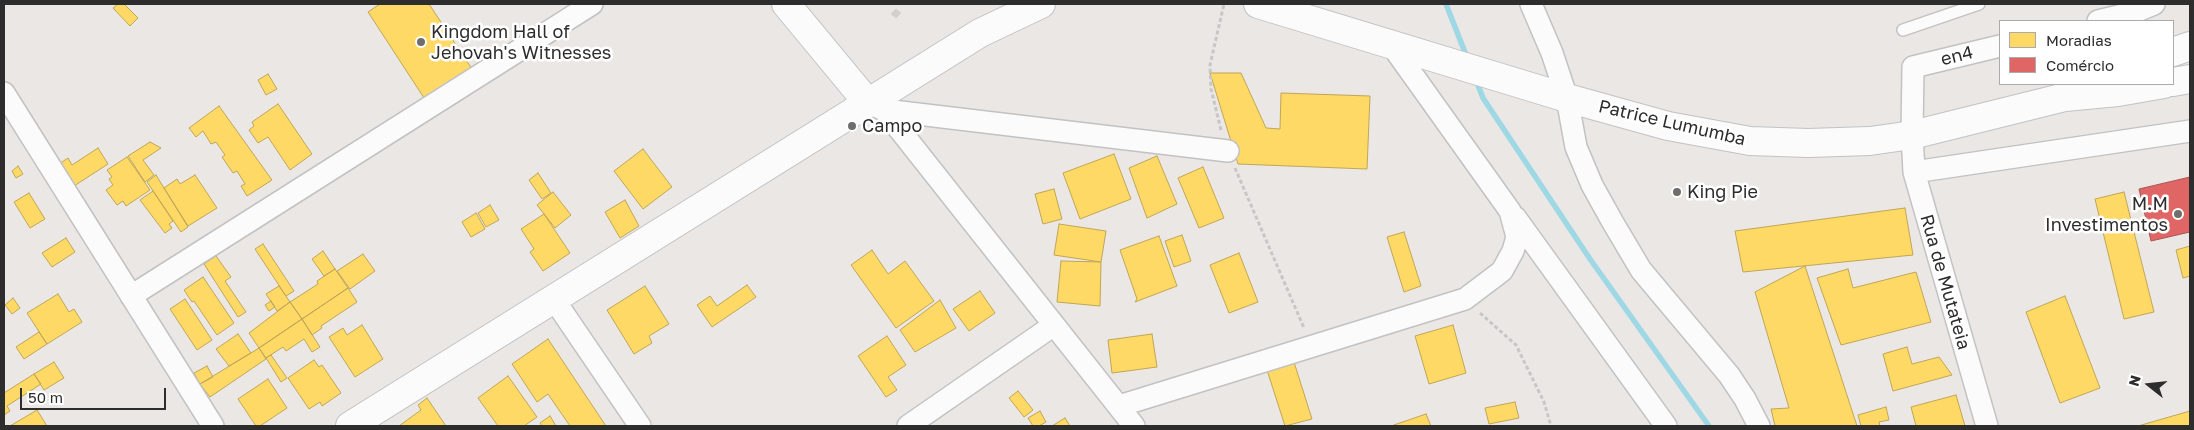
<!DOCTYPE html>
<html>
<head>
<meta charset="utf-8">
<style>
	body { margin:0 }
	#map { position:relative; width:2194px; height:430px; overflow:hidden; background:#eae7e4; font-family:"Golos Text",sans-serif }
	canvas { display:block }
	.frame { position:absolute; inset:0; border:5px solid #2d2d2d; pointer-events:none }
	.legend { position:absolute; left:1999px; top:20px; width:175px; height:65px; box-sizing:border-box; background:#fff; border:1px solid #ababab; margin:0; padding:6px 9px; list-style:none; font-size:15px; color:#2d2d2d }
	.legend li { display:flex; align-items:center; gap:10px; height:25px }
	.legend b { width:25px; border:1px solid #ababab }
	.north { position:absolute; left:2124px; top:360px; width:50px; height:50px; -webkit-text-stroke:4px #fff; paint-order:stroke; rotate:286deg; font-size:14px; font-weight:700; line-height:20px; text-align:center; color:#2d2d2d }
	.north::after { content:''; display:block; margin:auto; width:18px; height:22px; background:#2d2d2d; clip-path:polygon(50% 0,100% 100%,50% 72%,0 100%) }
	.scale { position:absolute; left:20px; top:388px; width:146px; height:22px; box-sizing:border-box; border:2px solid #2d2d2d; border-top:0; padding-left:6px; font-size:15px; line-height:18px; white-space:nowrap; color:#2d2d2d; -webkit-text-stroke:4px #fff; paint-order:stroke }
</style>
</head>
<body>
<div id="map">
<canvas width="2194" height="430"></canvas>
<div class="frame"></div>
<ul class="legend">
<li><b style="height:14px;background:#ffd966"></b>Moradias</li>
<li><b style="height:14px;background:#e06666"></b>Comércio</li>
</ul>
<div class="north">N</div>
<div class="scale">50 m</div>
</div>
<script>
const c = document.querySelector('canvas').getContext('2d');
c.lineJoin = 'round';
function fill(path, color) {
  c.fillStyle = color;
  c.fill(path, 'evenodd');
}
function poly(rows) {
  const path = new Path2D();
  for (const r of rows) {
    path.moveTo(r[0], r[1]);
    for (let i = 2; i < r.length; i += 2) path.lineTo(r[i], r[i + 1]);
  }
  return path;
}
function trace(path, color, width, dash) {
  c.strokeStyle = color;
  c.lineWidth = width;
  c.lineCap = dash ? 'butt' : 'round';
  c.setLineDash(dash || []);
  c.stroke(path);
}
function write(font, color, halo, rows, align = 'center') {
  c.font = font + ' "Golos Text",sans-serif';
  c.lineWidth = 5;
  c.setLineDash([]);
  c.textBaseline = 'middle';
  c.strokeStyle = halo;
  c.fillStyle = color;
  for (const [text, x, y, turn = 0] of rows) {
    c.save();
    c.translate(x, y);
    c.rotate((+turn || 0) * Math.PI / 180);
    c.textAlign = isNaN(turn) ? turn : align;
    if (halo) c.strokeText(text, 0, 0);
    c.fillText(text, 0, 0);
    c.restore();
  }
}
const homes = poly([
	[118,4,124,4,138,18,130,26,113,8,118,4],
	[380,4,429,4,474,72,428,104,368,12,380,4],
	[1210,73,1241,73,1266,128,1280,129,1281,93,1370,96,1367,169,1238,164,1210,73],
	[268,74,277,89,266,95,258,80,268,74],
	[278,104,312,154,290,170,268,137,258,143,249,130,254,126,252,122,278,104],
	[219,106,272,180,247,196,241,186,245,184,237,171,233,173,222,157,225,155,216,142,211,144,203,131,196,137,189,128,219,106],
	[150,142,161,148,143,160,154,175,145,182,128,156,150,142],
	[98,148,108,164,74,186,59,164,68,158,72,165,98,148],
	[643,149,672,187,643,209,614,171,643,149],
	[1114,154,1131,199,1080,219,1063,173,1114,154],
	[1157,156,1177,204,1147,218,1129,168,1157,156],
	[127,157,150,190,126,206,123,201,117,205,106,190,113,185,109,179,112,177,107,170,127,157],
	[18,166,23,174,16,178,12,171,18,166],
	[1203,167,1224,218,1199,228,1178,178,1203,167],
	[538,173,551,193,542,199,529,180,538,173],
	[156,175,188,227,181,232,147,182,156,175],
	[195,175,217,208,188,226,164,188,177,179,180,184,195,175],
	[1054,189,1062,219,1043,224,1035,194,1054,189],
	[153,191,173,221,169,224,172,228,165,233,140,200,153,191],
	[553,192,571,215,555,228,537,205,553,192],
	[2124,192,2154,312,2124,319,2095,199,2124,192],
	[29,193,45,219,30,228,14,202,29,193],
	[625,200,639,226,620,238,605,212,625,200],
	[490,205,499,220,486,227,478,213,490,205],
	[1905,208,1913,255,1743,272,1735,231,1905,208],
	[476,213,485,229,471,237,462,222,476,213],
	[544,214,570,253,543,271,530,252,534,249,521,229,544,214],
	[1059,224,1106,231,1101,262,1054,255,1059,224],
	[1404,232,1421,286,1404,292,1387,237,1404,232],
	[1182,235,1191,261,1174,267,1165,241,1182,235],
	[1159,236,1177,286,1135,302,1137,299,1120,250,1159,236],
	[66,238,75,252,52,267,42,253,66,238],
	[263,244,294,291,286,296,255,249,263,244],
	[2190,246,2190,276,2183,278,2176,250,2190,246],
	[872,250,888,274,905,261,934,301,896,328,851,265,872,250],
	[323,251,335,269,324,276,312,259,323,251],
	[1239,253,1258,302,1229,313,1210,265,1239,253],
	[363,254,375,271,350,289,337,271,363,254],
	[216,256,231,277,225,281,246,312,238,317,204,264,216,256],
	[1061,261,1101,262,1100,306,1057,302,1061,261],
	[1805,266,1857,426,1775,426,1771,409,1789,408,1755,292,1805,266],
	[335,269,348,288,302,319,290,302,318,284,317,281,335,269],
	[1848,269,1853,288,1916,272,1931,322,1841,345,1817,278,1848,269],
	[203,277,234,323,217,335,194,301,192,302,184,290,203,277],
	[747,285,756,297,712,327,697,305,710,296,717,306,747,285],
	[279,286,290,302,277,311,266,294,279,286],
	[645,286,669,324,649,336,652,343,634,354,607,310,645,286],
	[348,288,357,302,321,326,322,328,312,335,302,319,348,288],
	[980,291,995,313,969,331,953,309,980,291],
	[58,294,69,312,74,309,82,322,47,344,27,313,58,294],
	[2065,296,2100,388,2060,403,2026,312,2065,296],
	[13,298,20,308,12,314,5,305,13,298],
	[185,299,212,340,197,350,170,309,185,299],
	[940,300,956,328,915,352,900,330,940,300],
	[271,301,275,307,269,311,265,305,271,301],
	[290,302,302,319,259,348,249,333,290,302],
	[302,319,320,347,312,352,304,339,286,351,283,347,266,358,259,348,302,319],
	[362,325,383,359,355,377,329,337,343,328,347,335,362,325],
	[1453,325,1466,373,1429,384,1415,336,1453,325],
	[39,332,47,344,24,359,16,347,39,332],
	[238,334,251,353,229,366,216,349,238,334],
	[1152,334,1157,367,1112,373,1108,340,1152,334],
	[887,336,906,365,888,377,897,390,886,397,858,356,887,336],
	[548,339,606,426,570,426,548,394,537,402,512,364,548,339],
	[1907,347,1912,364,1939,357,1952,375,1893,391,1883,354,1907,347],
	[259,348,266,359,210,397,200,384,259,348],
	[271,355,287,378,281,382,266,358,271,355],
	[314,360,319,367,322,365,341,393,322,406,320,402,309,409,288,378,314,360],
	[54,362,64,378,44,390,34,374,54,362],
	[1294,362,1312,419,1285,426,1267,370,1294,362],
	[207,366,213,377,200,384,194,373,207,366],
	[34,374,41,384,7,406,10,411,4,415,4,393,34,374],
	[508,376,537,417,524,426,498,426,478,398,508,376],
	[268,379,287,408,260,426,256,426,238,399,268,379],
	[1018,391,1033,410,1024,417,1009,398,1018,391],
	[1956,395,1965,426,1916,426,1911,407,1956,395],
	[427,398,446,426,399,426,421,410,418,405,427,398],
	[1515,402,1519,418,1489,424,1485,408,1515,402],
	[1886,407,1889,420,1879,422,1880,426,1861,426,1858,415,1886,407],
	[37,410,47,426,10,426,37,410],
	[1040,411,1046,422,1039,426,1033,426,1028,418,1040,411],
	[2190,411,2190,426,2138,426,2190,411],
	[1426,414,1431,426,1391,426,1426,414],
	[550,416,556,426,542,426,540,423,550,416],
	[1065,418,1070,426,1052,426,1065,418]
]);
fill(homes, '#ffd966');
trace(homes, '#c0a555', 1);
const shops = poly([
	[2190,177,2190,232,2151,241,2139,189,2190,177]
]);
fill(shops, '#e06666');
trace(shops, '#a55', 1);
trace(poly([
	[1446,4,1468,60],
	[1476,80,1483,98,1590,259,1709,426]
]), '#9ed8e5', 5.5);
const building = poly([
	[896,9,901,13,896,18,891,14,896,9]
]);
fill(building, '#d2cfcd');
trace(building, '#d5d3d0', 1);
const service = poly([
	[1903,30,1979,4]
]);
const minor = poly([
	[1531,4,1552,53,1567,98,1576,147,1592,185,1612,221,1641,270,1729,375,1745,399,1759,426],
	[2098,21,2135,12,2154,4],
	[4,93,213,426],
	[868,103,884,110,1134,426],
	[884,110,1228,151],
	[1914,172,2190,131],
	[1515,217,1666,426],
	[131,296,592,4],
	[553,298,640,426],
	[1119,406,1465,299,1502,271,1513,251,1517,237,1510,211,1390,43],
	[908,426,1054,325],
	[1987,426,1914,172,1912,135,1913,67,2000,46]
]);
const tertiary = poly([
	[786,4,868,103],
	[1258,4,1567,98,1668,126,1750,141,1808,143,1870,141,1912,135,2065,97,2118,92,2164,84],
	[2173,52,2190,46],
	[2173,82,2190,79],
	[350,426,980,33,1041,4]
]);
trace(service, '#c3c2c2', 14);
trace(minor, '#c3c2c2', 24);
trace(tertiary, '#c3c2c2', 30);
trace(poly([
	[1221,130,1211,89,1210,65,1224,4],
	[1235,168,1304,328],
	[1480,313,1516,345,1544,402,1551,426]
]), '#c7c7c7', 3, [4, 2.5]);
trace(service, '#fcfbfb', 11);
trace(minor, '#fcfbfb', 21);
trace(tertiary, '#fcfbfb', 28);
for (const [x, y, r, color] of [
	[421,42,5,"#6f6e6d"],
	[852,126,5,"#6f6e6d"],
	[1677,192,5,"#6f6e6d"],
	[2178,214,5,"#6f6e6d"]
]) {
  const dot = new Path2D();
  dot.arc(x, y, r, 0, 2 * Math.PI);
  c.fillStyle = color;
  c.fill(dot);
  trace(dot, '#fff', 2);
}
write('18px', '#2d2d2d', '#fff', [
	["Kingdom Hall of",431,32],
	["Jehovah's Witnesses",431,53],
	["Campo",862,126],
	["King Pie",1687,192],
	["M.M",2168,204,"right"],
	["Investimentos",2168,225,"right"]
], 'left');
write('18px', '#2d2d2d', '#fff', [
	["en4",1957,56,-14],
	["Patrice Lumumba",1672,123,13],
	["Rua de Mutateia",1945,282,74]
]);
</script>
</body>
</html>
